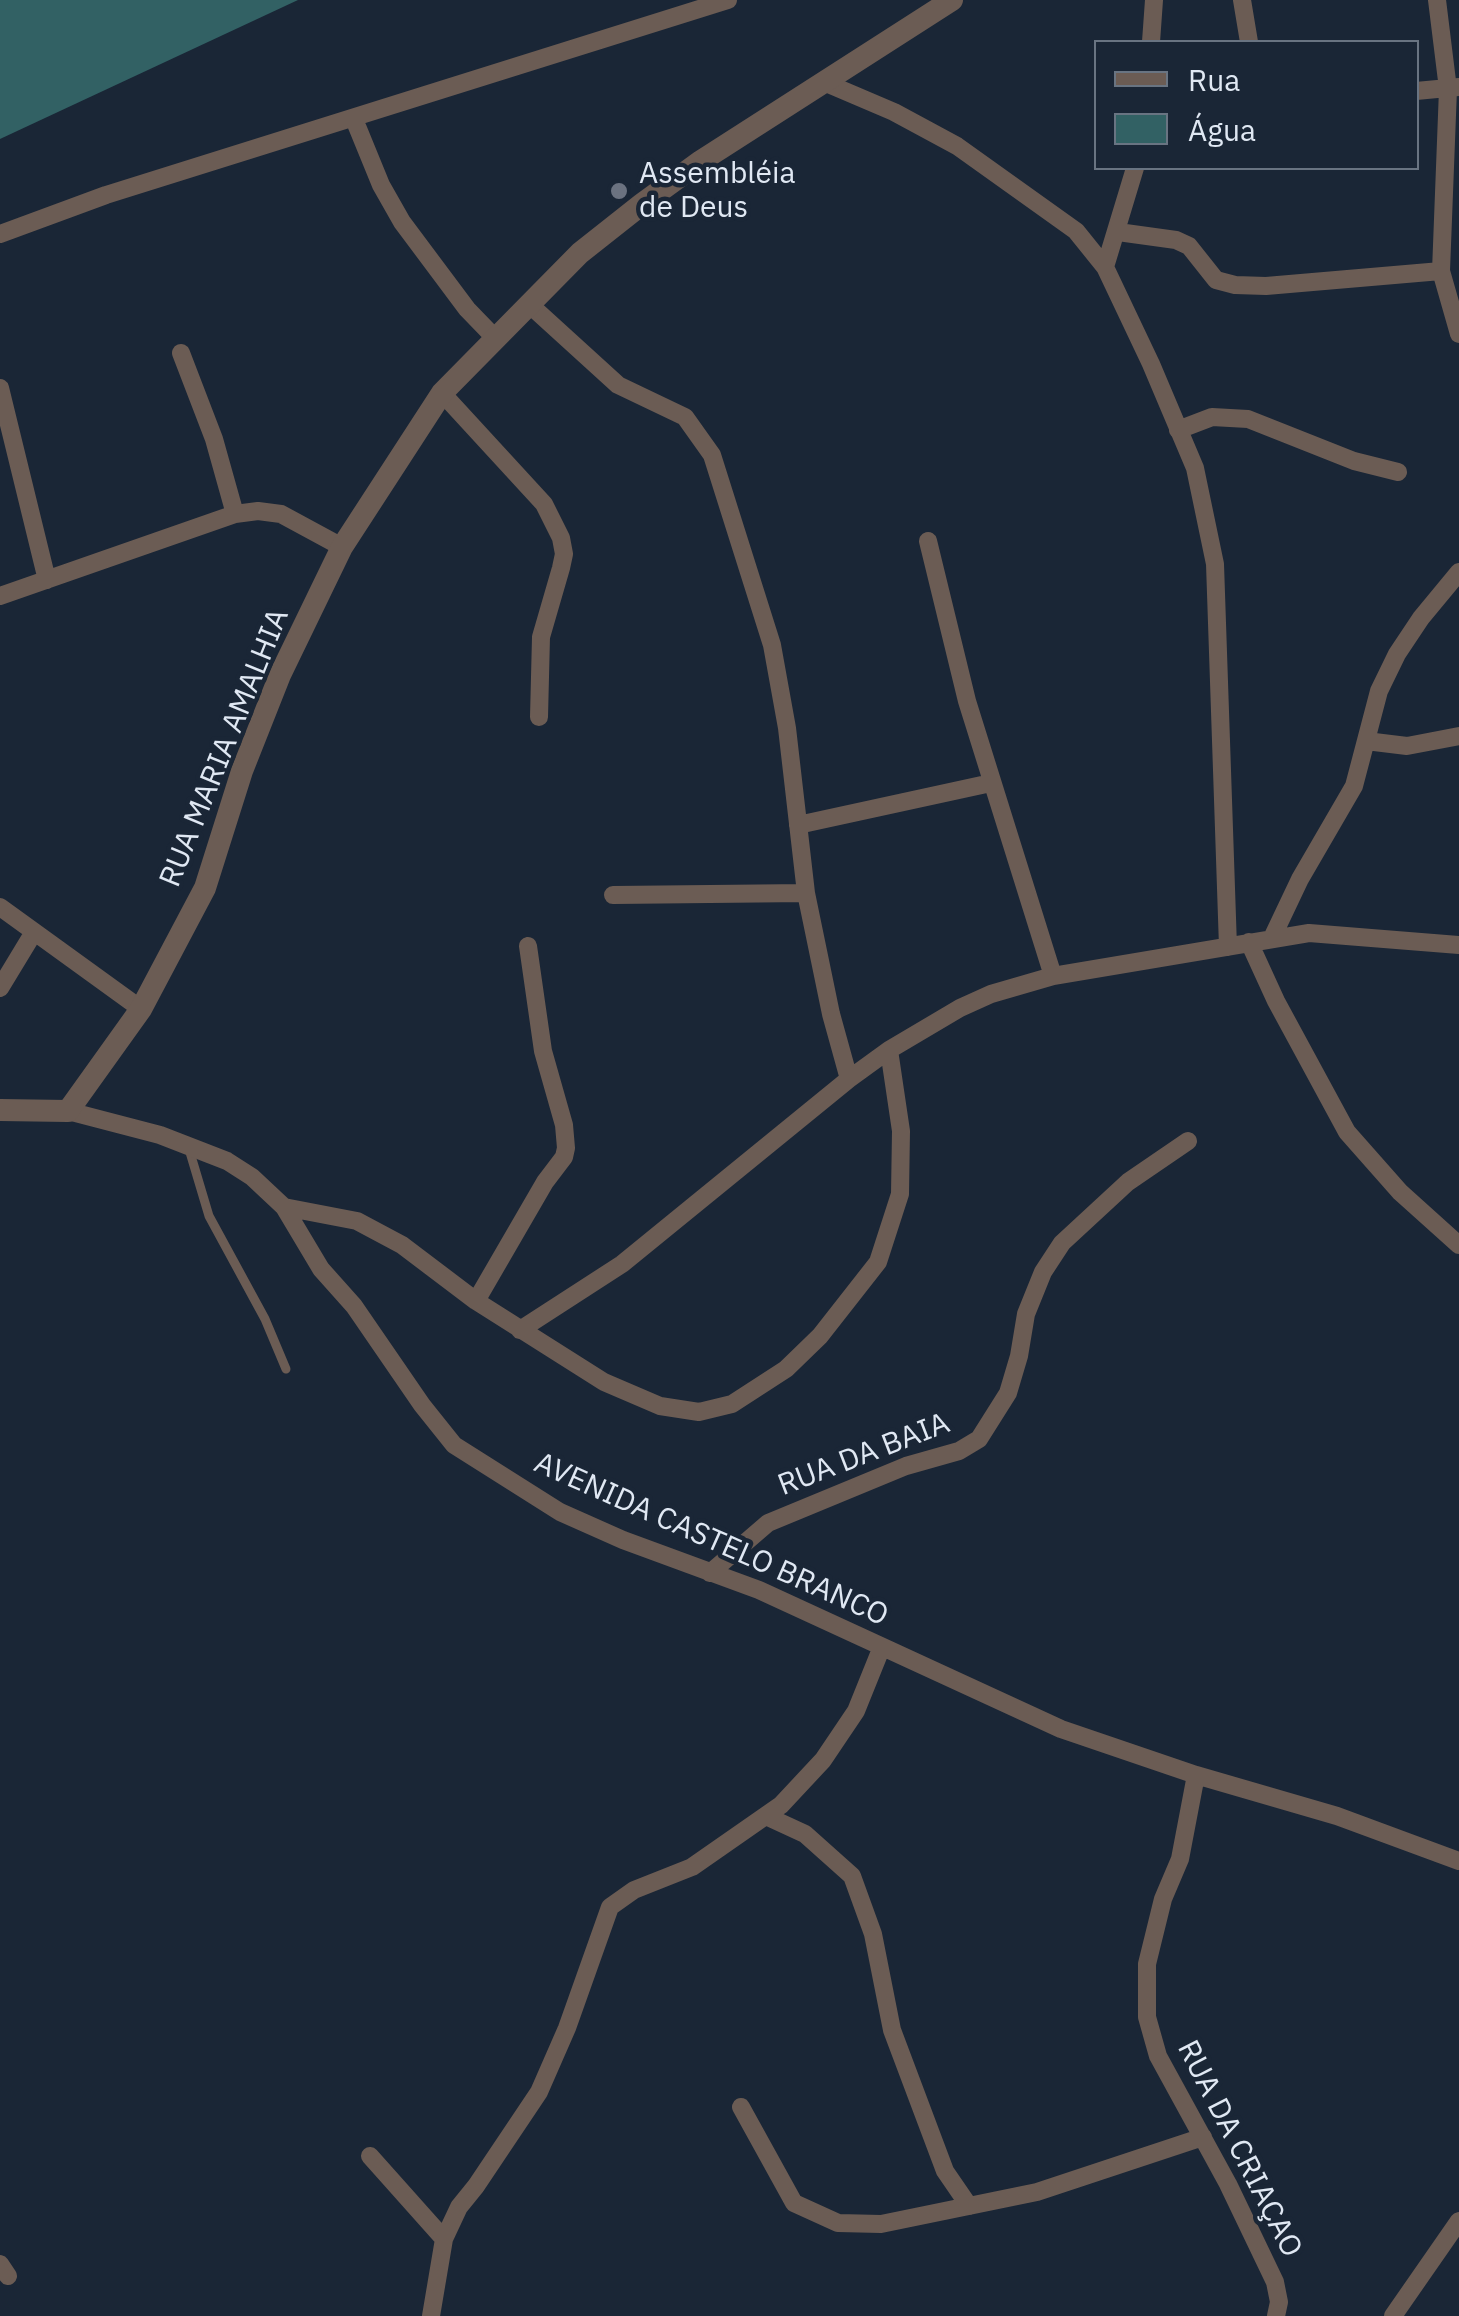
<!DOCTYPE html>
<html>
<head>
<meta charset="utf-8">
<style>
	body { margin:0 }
	#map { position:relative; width:1459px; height:2316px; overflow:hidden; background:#1a2636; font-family:"IBM Plex Sans",sans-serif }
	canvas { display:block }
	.legend { position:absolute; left:1094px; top:40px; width:325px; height:130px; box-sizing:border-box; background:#1a2636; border:2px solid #697482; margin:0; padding:12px 18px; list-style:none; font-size:30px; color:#e0e8f3 }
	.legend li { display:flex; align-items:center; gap:20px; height:50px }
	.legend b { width:50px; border:2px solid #697482 }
</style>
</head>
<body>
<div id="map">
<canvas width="1459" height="2316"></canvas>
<ul class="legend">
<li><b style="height:12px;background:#6b5c54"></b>Rua</li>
<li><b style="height:28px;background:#326164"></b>Água</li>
</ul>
</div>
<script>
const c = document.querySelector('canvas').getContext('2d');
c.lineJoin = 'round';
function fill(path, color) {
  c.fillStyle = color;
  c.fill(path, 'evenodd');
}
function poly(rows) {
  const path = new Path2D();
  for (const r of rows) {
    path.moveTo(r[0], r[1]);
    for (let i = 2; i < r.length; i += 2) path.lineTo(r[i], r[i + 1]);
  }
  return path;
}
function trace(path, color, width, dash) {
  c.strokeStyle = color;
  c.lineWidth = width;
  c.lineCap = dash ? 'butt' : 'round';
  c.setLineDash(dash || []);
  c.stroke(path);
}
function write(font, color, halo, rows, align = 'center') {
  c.font = font + ' "IBM Plex Sans",sans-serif';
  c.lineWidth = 9;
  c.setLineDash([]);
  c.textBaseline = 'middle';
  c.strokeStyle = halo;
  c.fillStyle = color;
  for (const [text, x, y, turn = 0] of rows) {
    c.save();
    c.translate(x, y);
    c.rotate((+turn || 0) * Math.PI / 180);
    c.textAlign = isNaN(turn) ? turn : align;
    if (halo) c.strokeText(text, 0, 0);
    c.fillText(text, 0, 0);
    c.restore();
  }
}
fill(poly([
	[0,0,298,0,0,139]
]), '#326164');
trace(poly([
	[189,1149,209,1216,265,1319,286,1369]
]), '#6b5c54', 9);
trace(poly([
	[1242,0,1249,42],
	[1437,0,1448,89,1441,271,1459,334],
	[1151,42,1154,0],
	[826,83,894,112,957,146,1076,231,1105,267,1151,364,1195,468,1215,564,1228,947],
	[1416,91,1459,87],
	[354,119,381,185,402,222,467,309,495,338],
	[1118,232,1176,240,1189,246,1216,280,1235,285,1266,286,1441,271],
	[0,234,106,195,728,0],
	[1105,267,1135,168],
	[529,304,618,385,685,417,712,455,772,645,787,728,806,893,831,1014,849,1079],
	[181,353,214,439,235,514,258,511,281,514,342,547],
	[0,388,47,580],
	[442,393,544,504,561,538,564,554,561,568,541,637,539,717],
	[1178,430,1212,417,1248,419,1354,461,1398,472],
	[928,541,967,701,1053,976],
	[0,596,235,514],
	[1366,741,1407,746,1459,736],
	[798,825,991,783],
	[613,895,806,893],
	[0,907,141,1009],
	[1272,938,1300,879,1354,786,1379,691,1397,654,1421,618,1459,572],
	[1249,942,1276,1001,1347,1132,1400,1192,1459,1245],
	[0,988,34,932],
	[68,1111,160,1135,227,1161,252,1177,284,1207,321,1269,354,1306,422,1405,454,1445,560,1512,623,1540,759,1590,1061,1729,1196,1775,1337,1816,1459,1861],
	[284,1207,357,1221,402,1245,476,1301,604,1382,660,1406,699,1412,732,1404,786,1369,820,1336,878,1262,900,1194,901,1131,889,1050],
	[476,1301,545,1182,564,1157,566,1148,564,1125,543,1051,528,946],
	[520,1330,622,1264,849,1079,889,1050,960,1008,991,994,1053,976,1309,933,1459,945],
	[710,1573,768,1523,906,1466,959,1451,979,1439,1008,1393,1019,1356,1026,1314,1043,1272,1062,1243,1128,1182,1188,1141],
	[1196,1775,1180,1859,1163,1899,1147,1964,1147,2017,1158,2056,1228,2184,1275,2282,1279,2302,1276,2316],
	[766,1816,805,1834,852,1876,873,1934,892,2030,945,2171,969,2206],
	[741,2107,794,2203,838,2223,881,2224,1037,2192,1203,2137],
	[370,2156,444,2239],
	[0,2264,8,2276],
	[431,2316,444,2239,459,2207,476,2186,539,2092,567,2028,610,1907,634,1890,692,1867,781,1805,823,1760,856,1711,881,1649],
	[1393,2316,1459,2221]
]), '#6b5c54', 18);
trace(poly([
	[0,1110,68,1111,141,1009,205,888,242,771,280,675,342,547,442,393,580,253,642,204,701,161,952,0]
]), '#6b5c54', 22);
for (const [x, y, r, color] of [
	[619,191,10,"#6b7280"]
]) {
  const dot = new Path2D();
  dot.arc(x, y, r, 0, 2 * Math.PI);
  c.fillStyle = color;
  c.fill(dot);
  trace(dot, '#1a2636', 4);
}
write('30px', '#e0e8f3', '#1a2636', [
	["Assembléia",639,174],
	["de Deus",639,208]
], 'left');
write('30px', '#e0e8f3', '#1a2636', [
	["RUA MARIA AMALHIA",225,748,-68],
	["RUA DA BAIA",864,1455,-21],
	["AVENIDA CASTELO BRANCO",711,1540,24],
	["RUA DA CRIAÇAO",1239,2149,63]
]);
</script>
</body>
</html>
